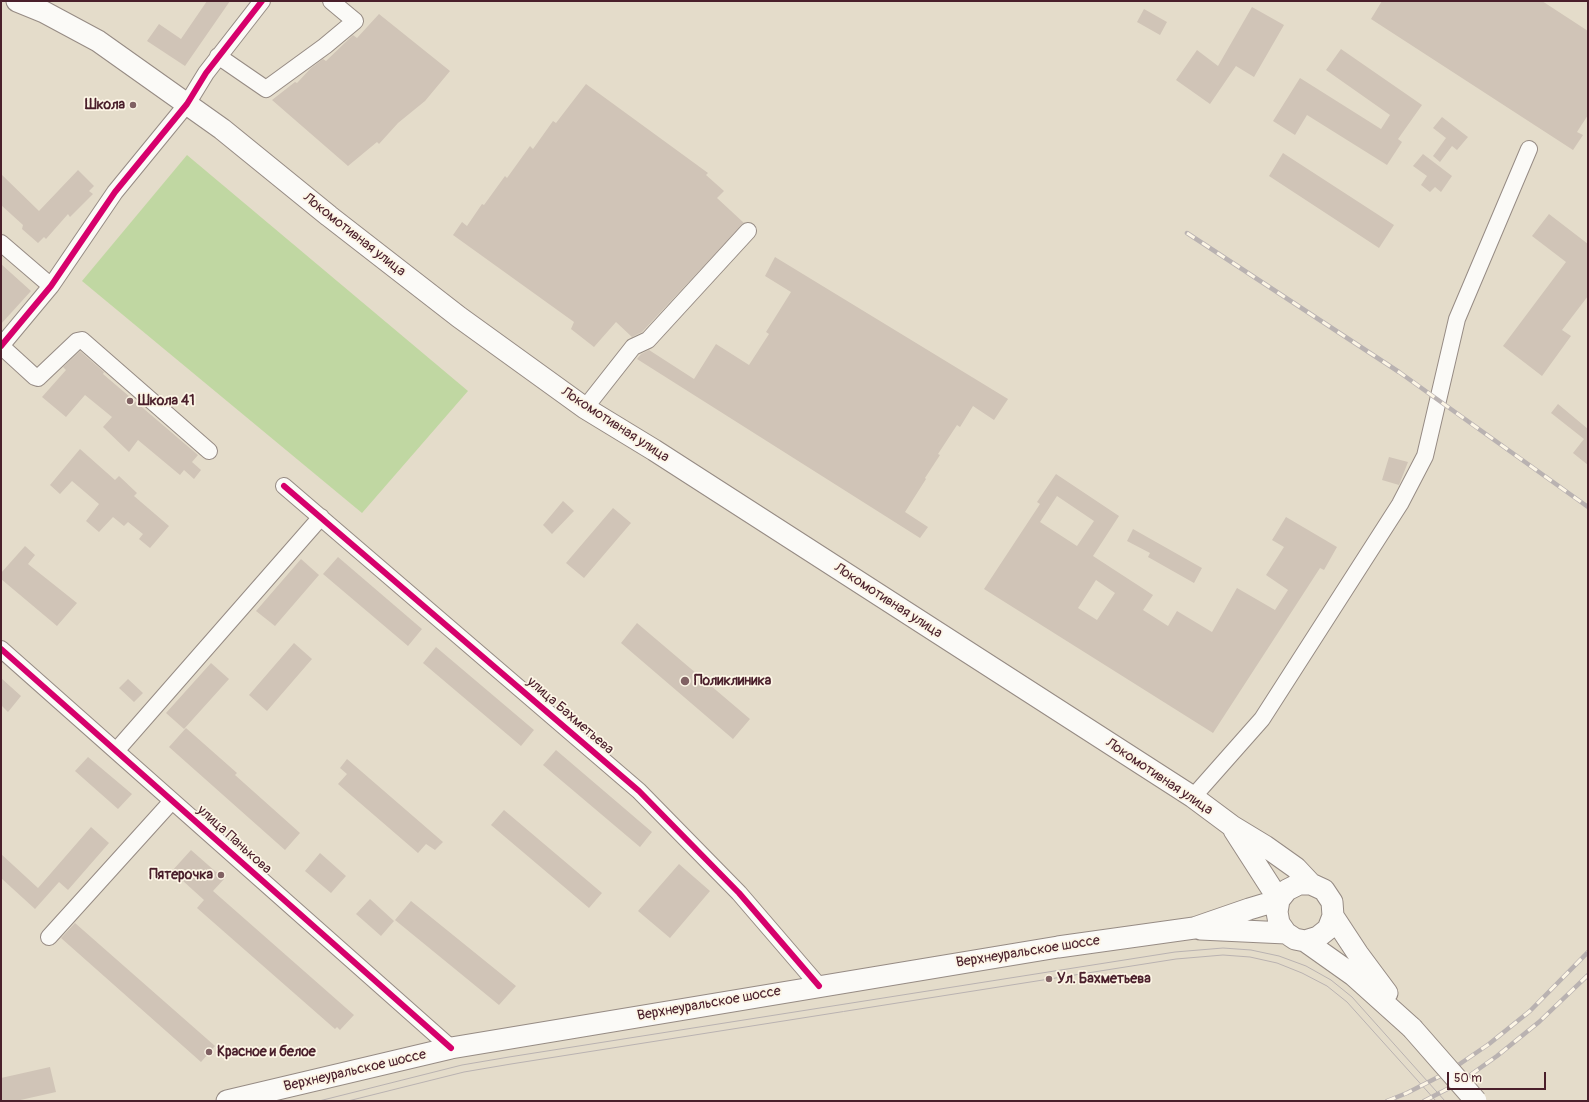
<!DOCTYPE html>
<html>
<head>
<meta charset="utf-8">
<style>
	body { margin:0 }
	#map { position:relative; width:1589px; height:1102px; overflow:hidden; background:#e4dcca; font-family:Pangolin,sans-serif }
	canvas { display:block }
	.frame { position:absolute; inset:0; border:2px solid #4a1f2b; pointer-events:none }
	.scale { position:absolute; left:1447px; top:1072px; width:99px; height:18px; box-sizing:border-box; border:2px solid #4a1f2b; border-top:0; padding-left:5px; font-size:12px; line-height:14px; white-space:nowrap; color:#4a1f2b; -webkit-text-stroke:3px #fcf5e5; paint-order:stroke }
</style>
</head>
<body>
<div id="map">
<canvas width="1589" height="1102"></canvas>
<div class="frame"></div>
<div class="scale">50 m</div>
</div>
<script>
const c = document.querySelector('canvas').getContext('2d');
c.lineJoin = 'round';
function fill(path, color) {
  c.fillStyle = color;
  c.fill(path, 'evenodd');
}
function poly(rows) {
  const path = new Path2D();
  for (const r of rows) {
    path.moveTo(r[0], r[1]);
    for (let i = 2; i < r.length; i += 2) path.lineTo(r[i], r[i + 1]);
  }
  return path;
}
function trace(path, color, width, dash) {
  c.strokeStyle = color;
  c.lineWidth = width;
  c.lineCap = dash ? 'butt' : 'round';
  c.setLineDash(dash || []);
  c.stroke(path);
}
function write(font, color, halo, rows, align = 'center') {
  c.font = font + ' Pangolin,sans-serif';
  c.lineWidth = 3.5;
  c.setLineDash([]);
  c.textBaseline = 'middle';
  c.strokeStyle = halo;
  c.fillStyle = color;
  for (const [text, x, y, turn = 0] of rows) {
    c.save();
    c.translate(x, y);
    c.rotate((+turn || 0) * Math.PI / 180);
    c.textAlign = isNaN(turn) ? turn : align;
    if (halo) c.strokeText(text, 0, 0);
    c.fillText(text, 0, 0);
    c.restore();
  }
}
fill(poly([
	[187,155,468,391,362,513,82,281]
]), '#c0d7a2');
fill(poly([
	[207,1,230,1,185,66,147,41,159,24,181,39],
	[1382,1,1542,1,1588,31,1588,115,1577,132,1583,135,1573,150,1371,19],
	[1252,7,1284,25,1254,77,1236,66,1210,104,1176,80,1197,50,1218,66],
	[1144,9,1167,22,1160,35,1137,22],
	[379,14,450,71,425,101,398,123,379,144,377,142,348,166,272,100,295,82,297,83,311,68,323,59,326,61,353,35,357,38],
	[1341,49,1422,105,1398,139,1402,142,1387,165,1307,115,1295,135,1273,121,1300,78,1381,129,1390,115,1326,70],
	[586,84,708,173,706,175,724,191,717,198,744,223,642,332,632,337,616,322,594,347,571,329,574,322,453,235,462,222,467,226,482,204,484,205,505,176,507,178,530,146,533,149,553,121,556,123],
	[1442,117,1468,137,1457,150,1452,146,1440,162,1433,156,1446,138,1433,128],
	[1283,153,1394,225,1379,248,1269,176],
	[1423,154,1452,176,1441,192,1435,187,1430,192,1421,185,1427,176,1413,166],
	[78,170,94,186,89,191,93,194,70,217,68,214,46,239,44,237,38,243,22,229,23,225,1,205,1,174,39,211],
	[1549,214,1588,244,1588,296,1562,330,1571,336,1542,376,1503,346,1566,262,1532,236],
	[775,257,1008,399,994,420,973,406,960,427,957,425,938,454,940,455,925,478,926,479,905,512,928,527,920,538,637,359,641,354,649,350,694,379,716,344,749,365,769,334,766,332,791,292,765,276],
	[1,264,31,291,1,324],
	[80,351,104,372,103,374,198,455,192,462,201,470,194,479,184,470,180,475,138,440,129,452,103,427,112,417,85,395,66,417,42,397,66,370,63,367],
	[1558,404,1588,429,1588,465,1573,453,1584,439,1551,413],
	[80,449,115,480,119,476,137,493,134,496,169,526,150,548,139,539,143,534,128,522,124,526,113,517,99,532,86,521,99,504,72,481,60,494,50,485],
	[1389,457,1408,462,1399,485,1382,480],
	[1056,474,1119,516,1093,556,1153,595,1143,610,1168,626,1177,611,1212,632,1237,588,1275,610,1288,590,1266,575,1284,547,1272,540,1286,517,1337,547,1324,570,1320,568,1213,733,984,589,1040,504,1037,502],
	[1057,496,1094,521,1077,546,1040,522],
	[1096,580,1115,593,1097,620,1078,608],
	[563,501,574,511,552,534,543,525],
	[613,508,631,523,584,578,566,563],
	[1133,529,1202,568,1194,583,1148,557,1150,553,1127,541],
	[25,546,35,555,28,564,77,603,57,626,1,579,1,573],
	[338,557,422,629,408,646,323,574],
	[301,559,319,575,275,626,256,611],
	[637,623,750,719,733,739,621,643],
	[294,643,312,659,267,711,249,695],
	[436,647,534,730,521,746,423,663],
	[211,663,229,679,184,729,166,713],
	[1,678,21,696,8,712,1,705],
	[128,679,143,693,134,702,119,688],
	[186,728,237,773,235,775,300,833,285,850,169,747],
	[556,750,652,832,640,847,543,765],
	[88,757,132,794,118,809,75,771],
	[347,759,443,842,435,850,426,844,418,853,338,784,347,774,340,768],
	[504,810,602,893,589,908,491,825],
	[91,827,109,843,68,890,59,882,35,909,1,878,1,854,38,888],
	[191,850,224,879,213,891,354,1015,340,1030,337,1027,335,1029,197,908,204,900,172,871],
	[320,853,346,876,331,893,305,871],
	[679,864,710,891,670,938,638,911],
	[370,899,394,921,381,936,356,914],
	[411,901,516,986,499,1005,395,920],
	[75,923,215,1046,201,1062,61,938],
	[50,1067,56,1092,16,1101,1,1101,1,1078]
]), '#d0c4b7');
const minor = poly([
	[218,56,266,89,325,46,355,21,331,1],
	[1,243,51,286],
	[1,346,51,286,115,192,187,104,206,73,262,1],
	[1,346,35,377,38,378,77,341,82,340,209,451],
	[585,408,633,347,648,340,748,231],
	[284,486,639,791,739,893,819,986],
	[1,649,451,1048],
	[116,751,321,517],
	[1193,797,1262,719,1400,504,1425,456,1457,319,1529,149],
	[49,937,172,801]
]);
const major = poly([
	[17,1,44,12,98,41,222,129,329,216,459,317,585,408,654,450,1193,797,1232,826,1265,846,1296,868,1311,884],
	[1333,916,1358,954,1387,993],
	[1200,929,1286,933],
	[1305,941,1353,975,1412,1028],
	[227,1101,451,1048,1058,947,1194,928,1249,909,1279,900,1287,890,1299,884,1311,884,1324,890,1332,902,1333,916,1328,929,1318,937,1305,941,1295,939,1286,933,1279,923,1277,912,1279,900,1234,830]
]);
trace(minor, '#968b84', 18);
trace(major, '#968b84', 23);
trace(minor, '#fbfaf7', 16);
trace(major, '#fbfaf7', 21);
trace(poly([
	[319,1101,462,1065,509,1057,1175,952,1223,948,1251,950,1279,956,1306,966,1331,980,1352,997,1445,1101],
	[348,1101,464,1072,511,1064,1176,959,1223,955,1250,957,1277,963,1302,973,1327,986,1347,1002,1436,1101]
]), '#b9b2b1', 1);
const rail = poly([
	[1187,233,1399,372,1588,507],
	[1387,1101,1407,1093,1448,1072,1489,1044,1530,1011,1588,952],
	[1424,1101,1459,1083,1497,1056,1539,1022,1588,975]
]);
trace(rail, '#b9b2b1', 4.5);
trace(rail, '#fcf5e5', 3, [9]);
const majorBridge = poly([
	[1412,1028,1476,1101]
]);
trace(majorBridge, '#968b84', 23, []);
trace(majorBridge, '#fbfaf7', 21);
trace(poly([
	[1,346,51,286,115,192,187,104,206,73,262,1],
	[284,486,639,791,739,893,819,986],
	[1,649,451,1048]
]), '#d6006c', 6);
for (const [x, y, r, color] of [
	[133,105,4,"#806163"],
	[130,401,4,"#806163"],
	[685,681,5,"#806163"],
	[221,875,4,"#806163"],
	[1049,979,4,"#806163"],
	[209,1052,4,"#806163"]
]) {
  const dot = new Path2D();
  dot.arc(x, y, r, 0, 2 * Math.PI);
  c.fillStyle = color;
  c.fill(dot);
  trace(dot, '#fcf5e5', 1.5);
}
write('bold 14px', '#4a1f2b', '#fcf5e5', [
	["Школа",125,105,"right"],
	["Школа 41",138,401],
	["Поликлиника",694,681],
	["Пятерочка",213,875,"right"],
	["Ул. Бахметьева",1057,979],
	["Красное и белое",217,1052]
], 'left');
write('14px', '#4a1f2b', '#fcf5e5', [
	["Локомотивная улица",354,235,38],
	["Локомотивная улица",615,425,33],
	["Локомотивная улица",888,601,33],
	["улица Бахметьева",570,716,41],
	["Локомотивная улица",1159,777,34],
	["улица Панькова",234,840,42],
	["Верхнеуральское шоссе",1028,952,-9],
	["Верхнеуральское шоссе",709,1004,-10],
	["Верхнеуральское шоссе",355,1071,-13]
]);
</script>
</body>
</html>
